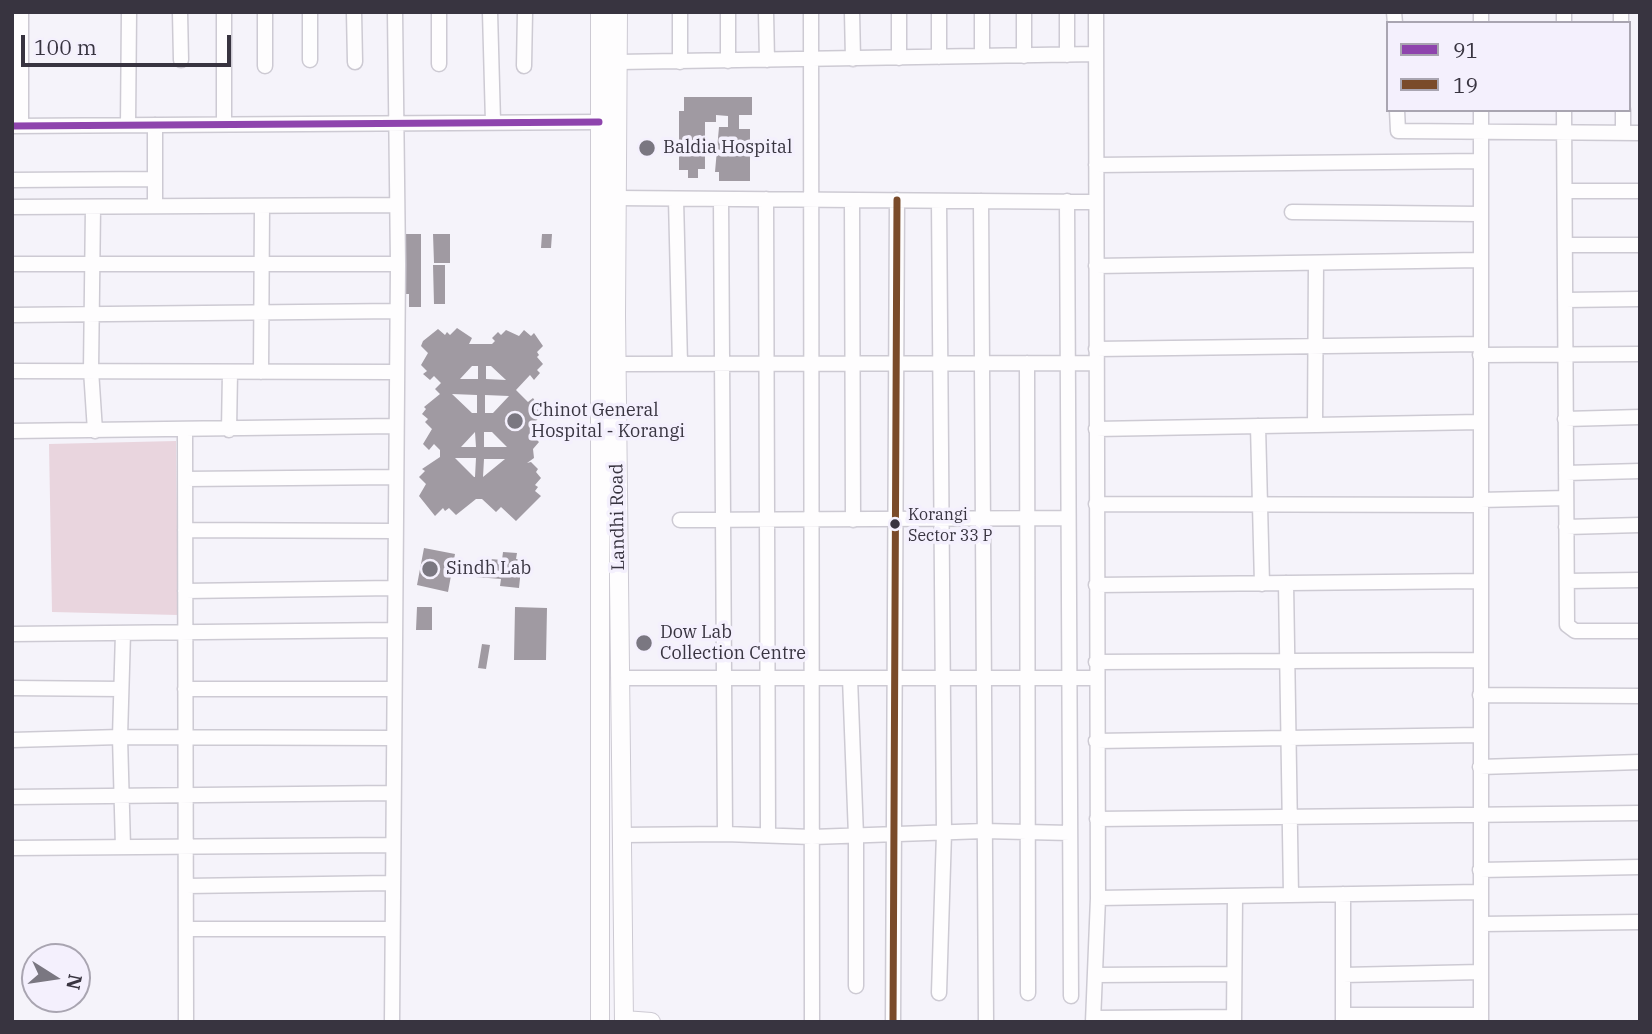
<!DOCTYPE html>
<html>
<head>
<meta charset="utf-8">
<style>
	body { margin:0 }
	#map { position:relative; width:1652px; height:1034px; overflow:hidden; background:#f5f3fa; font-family:"IBM Plex Serif",serif }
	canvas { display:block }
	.frame { position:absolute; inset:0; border:14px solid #383440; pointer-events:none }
	.legend { position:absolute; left:1386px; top:21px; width:245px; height:91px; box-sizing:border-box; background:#f4f0fd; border:2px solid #a9a5b1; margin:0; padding:9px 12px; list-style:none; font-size:21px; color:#383440 }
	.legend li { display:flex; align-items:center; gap:14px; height:35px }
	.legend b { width:35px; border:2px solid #a9a5b1 }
	.north { position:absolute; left:21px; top:943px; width:70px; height:70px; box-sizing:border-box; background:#f4f0fd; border:2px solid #a9a5b1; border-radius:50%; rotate:102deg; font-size:19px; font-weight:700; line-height:28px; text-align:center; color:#383440 }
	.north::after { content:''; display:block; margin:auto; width:24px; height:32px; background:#7a7781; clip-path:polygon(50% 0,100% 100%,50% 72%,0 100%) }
	.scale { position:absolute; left:21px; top:35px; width:210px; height:32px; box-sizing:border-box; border:4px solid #383440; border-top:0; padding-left:9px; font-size:21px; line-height:24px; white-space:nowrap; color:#383440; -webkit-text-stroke:5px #f4f0fd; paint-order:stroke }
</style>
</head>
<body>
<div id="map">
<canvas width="1652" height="1034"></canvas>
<div class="frame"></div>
<ul class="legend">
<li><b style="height:9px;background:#8e44ad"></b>91</li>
<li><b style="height:9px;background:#7a4b2a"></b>19</li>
</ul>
<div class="north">N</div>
<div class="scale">100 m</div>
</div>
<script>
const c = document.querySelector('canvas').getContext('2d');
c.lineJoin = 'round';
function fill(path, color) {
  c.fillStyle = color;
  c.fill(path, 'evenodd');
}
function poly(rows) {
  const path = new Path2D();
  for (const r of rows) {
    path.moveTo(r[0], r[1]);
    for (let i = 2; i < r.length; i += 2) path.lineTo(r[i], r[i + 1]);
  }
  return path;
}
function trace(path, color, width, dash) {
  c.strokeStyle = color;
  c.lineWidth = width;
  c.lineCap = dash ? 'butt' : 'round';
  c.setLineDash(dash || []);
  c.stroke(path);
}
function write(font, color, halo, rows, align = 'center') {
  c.font = font + ' "IBM Plex Serif",serif';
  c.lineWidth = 7;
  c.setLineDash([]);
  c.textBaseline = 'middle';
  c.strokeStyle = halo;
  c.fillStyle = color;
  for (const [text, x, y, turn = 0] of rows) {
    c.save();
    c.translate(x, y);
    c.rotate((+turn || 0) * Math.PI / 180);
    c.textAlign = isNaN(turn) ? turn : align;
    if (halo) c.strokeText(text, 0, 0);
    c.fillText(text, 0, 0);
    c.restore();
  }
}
fill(poly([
	[176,441,178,615,52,612,49,444]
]), '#e9d5de');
fill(poly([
	[684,97,752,97,752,115,739,115,739,129,750,129,750,181,719,181,719,172,715,172,719,127,728,127,728,116,716,115,716,122,705,122,705,169,698,169,698,178,688,178,688,170,679,170,679,111,684,111],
	[403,234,421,234,421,307,409,307,409,294,403,294],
	[433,234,450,234,450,263,434,263],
	[542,234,552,234,551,248,541,248],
	[433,265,445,265,445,304,434,304],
	[457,328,472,338,469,344,492,344,495,341,492,338,498,332,501,335,506,330,519,336,524,330,531,336,534,333,543,346,537,352,539,355,537,357,543,364,537,370,540,373,534,380,530,375,516,390,528,402,533,398,543,413,536,421,543,432,536,439,539,442,533,449,534,458,527,463,531,462,538,469,536,472,541,478,535,485,538,487,535,491,541,496,516,521,501,507,496,512,482,499,476,499,456,515,449,508,445,511,443,508,435,516,419,496,426,484,419,477,425,471,422,469,440,457,440,450,434,444,429,450,423,444,432,429,425,422,428,419,422,414,426,409,424,407,440,394,435,389,441,383,434,376,430,380,423,374,427,371,421,365,428,353,421,346,423,341,438,329,445,335,447,332,450,335],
	[472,366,478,366,478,379,460,379],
	[486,366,491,366,506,380,486,379],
	[452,394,477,395,477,413,472,413],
	[485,395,509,396,493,413,485,413],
	[475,432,476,447,461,447],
	[484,432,492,432,507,447,484,447],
	[455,458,476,458,475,477,474,477],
	[484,459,505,459,483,477],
	[424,548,455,554,448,592,417,585],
	[503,552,517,553,516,559,522,559,519,588,500,586,501,579,476,577,478,558,502,560],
	[417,607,432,607,432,630,416,630],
	[515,607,547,608,546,660,514,660],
	[482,644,490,645,486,669,478,668]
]), '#a09aa2');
const minor = poly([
	[180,12,181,60],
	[224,12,224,124],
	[265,12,265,66],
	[354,12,355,62],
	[490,12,493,122],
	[680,12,680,62],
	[766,12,767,60],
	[811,12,812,1022],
	[852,12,853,59],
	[899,12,899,58],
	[939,12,939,57],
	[1394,12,1395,23],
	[1481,12,1481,23],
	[1564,12,1564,23],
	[1621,12,1621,23],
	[1067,55,1067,12],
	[982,56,982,12],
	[1024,56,1024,12],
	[310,60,310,12],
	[728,61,728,12],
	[618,62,1096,54],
	[439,64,439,12],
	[524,66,525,12],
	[1397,110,1398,131,1640,133],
	[1481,110,1481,1022],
	[1564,110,1567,625,1575,631,1640,631],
	[1623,110,1623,132],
	[128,125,129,12],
	[155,125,155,206],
	[12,126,599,122],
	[21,126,21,12],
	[1096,165,1481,161],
	[12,180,155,179],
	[1565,191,1640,191],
	[616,198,1096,202],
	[676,199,680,364],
	[766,199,768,835],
	[852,200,853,520],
	[939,201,944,833,939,993],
	[981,201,986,1022],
	[1067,201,1071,996],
	[12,207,397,205],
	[93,207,91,370,95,431],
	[1292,212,1480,214],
	[1565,245,1640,245],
	[12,264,398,264],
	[1096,266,1480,260],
	[1565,300,1640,299],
	[12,315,397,311],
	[1096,349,1480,344],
	[1480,355,1640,354],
	[1027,363,1028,993],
	[617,364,1096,363],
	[12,371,396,372],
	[261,372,262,206],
	[1565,419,1640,417],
	[1315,425,1316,263],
	[1258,426,1262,584],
	[1096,429,1480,422],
	[229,430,230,372],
	[12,431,396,426],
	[185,431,186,1022],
	[1566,473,1640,471],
	[185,479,395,477],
	[1480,500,1566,498],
	[1096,504,1481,505],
	[680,520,1068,518],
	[1566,527,1640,525],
	[185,530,394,531],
	[1567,581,1640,580],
	[1286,583,1291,895],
	[1096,585,1480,581],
	[185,591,393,588],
	[12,634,393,630],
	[1096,662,1480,660],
	[619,678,1096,678],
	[850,678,856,836,856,986],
	[12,688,121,689],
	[185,689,392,689],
	[1480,695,1640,696],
	[12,740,120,737,392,738],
	[1096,741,1480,735],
	[1480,767,1640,762],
	[12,797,391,793],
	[1097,819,1640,813],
	[725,834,812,837,984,831,1070,833],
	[621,835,725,834,721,199],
	[123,847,120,737,123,633],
	[12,848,391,845],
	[1480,870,1640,867],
	[186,886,390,883],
	[1098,898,1480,892],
	[1481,924,1640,922],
	[186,929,390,929],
	[1095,975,1234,974],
	[1343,975,1481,972],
	[1343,1015,1480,1015],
	[1094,1018,1234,1017],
	[392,1022,398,264,395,12],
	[893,1022,897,200],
	[1093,1022,1098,898,1096,12],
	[1234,1022,1235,896],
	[1343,1022,1343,894]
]);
const major = poly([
	[618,12,616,315,624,1022],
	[624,1020,651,1022],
	[600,1022,600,12]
]);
trace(minor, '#cdcad3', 17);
trace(major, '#cdcad3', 20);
trace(minor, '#fefdfe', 14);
trace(major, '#fefdfe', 18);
trace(poly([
	[12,126,599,122]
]), '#8e44ad', 7);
trace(poly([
	[893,1022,897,200]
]), '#7a4b2a', 7);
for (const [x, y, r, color] of [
	[647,148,9,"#7a7781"],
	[515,421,9,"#7a7781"],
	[895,524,6,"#383440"],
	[430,569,9,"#7a7781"],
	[644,643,9,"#7a7781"]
]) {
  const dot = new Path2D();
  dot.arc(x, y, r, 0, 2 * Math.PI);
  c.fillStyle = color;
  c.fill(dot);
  trace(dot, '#f4f0fd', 2.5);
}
write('16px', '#383440', '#f4f0fd', [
	["Korangi",908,515],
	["Sector 33 P",908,536]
], 'left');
write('18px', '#383440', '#f4f0fd', [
	["Baldia Hospital",663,148],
	["Chinot General",531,411],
	["Hospital - Korangi",531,432],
	["Sindh Lab",446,569],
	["Dow Lab",660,633],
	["Collection Centre",660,654]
], 'left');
write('18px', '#383440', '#f4f0fd', [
	["Landhi Road",618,517,-91]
]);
</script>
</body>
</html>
